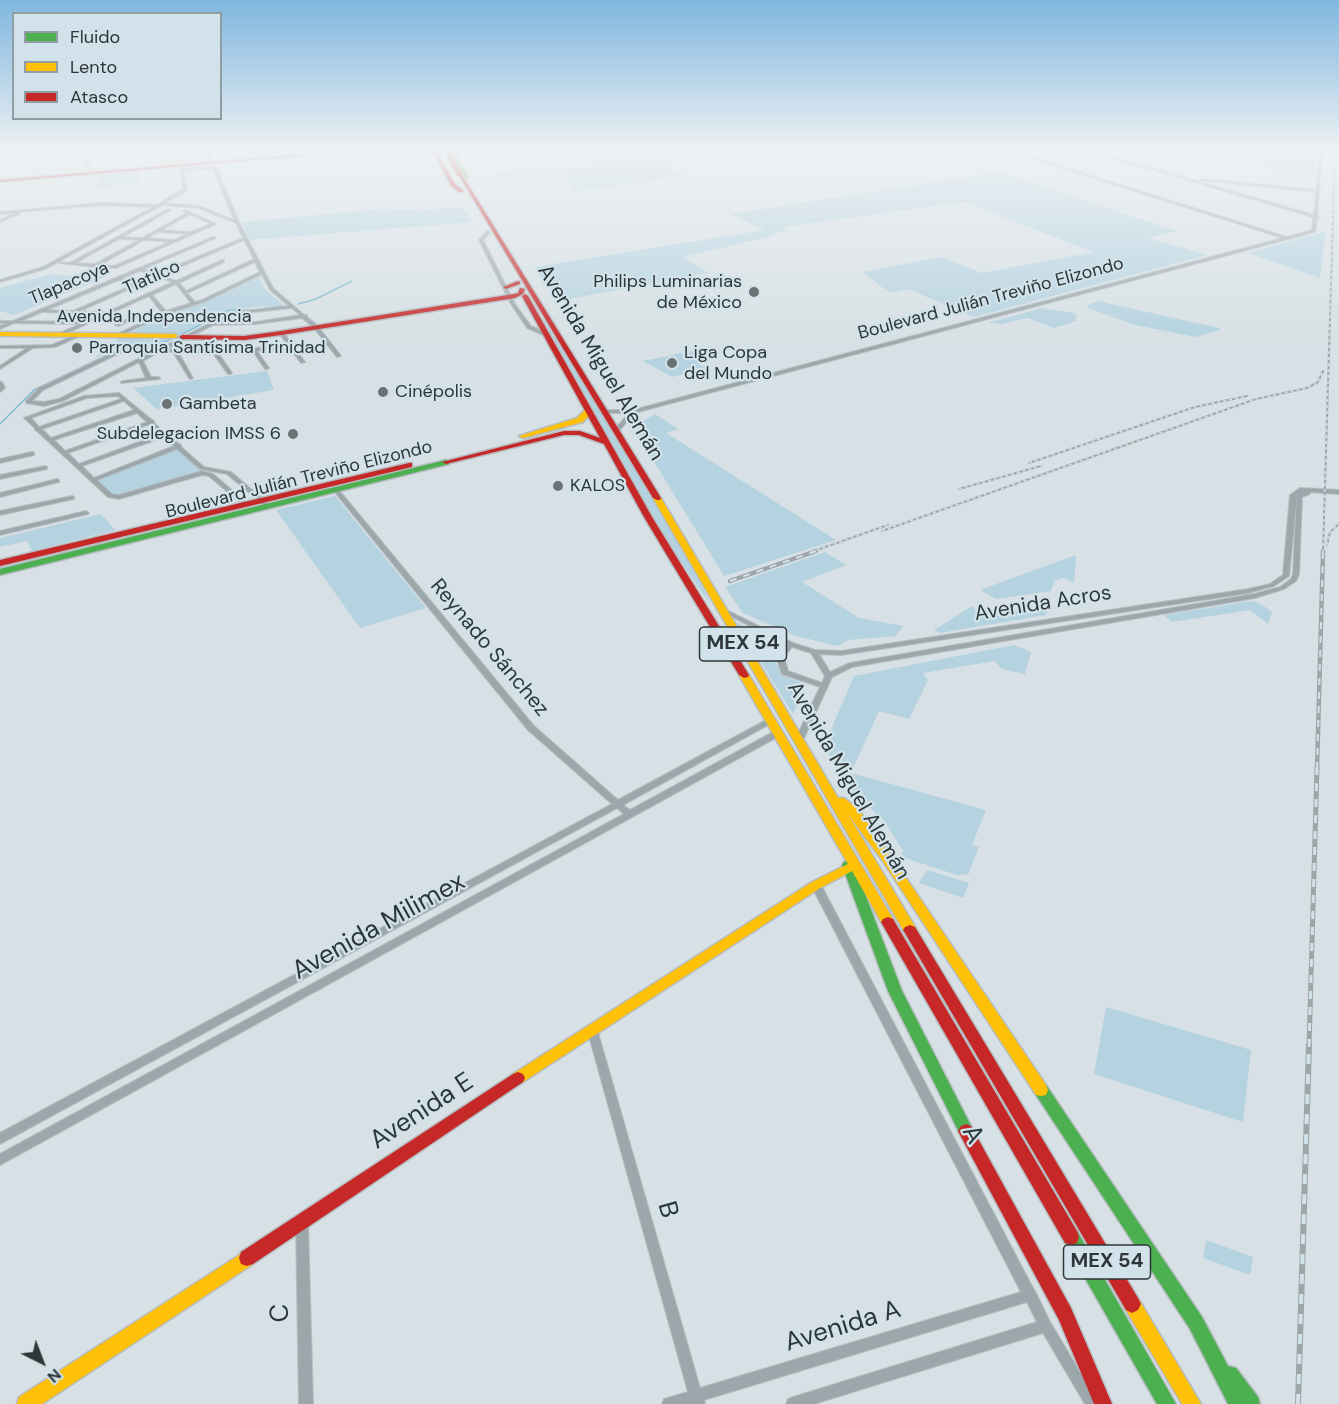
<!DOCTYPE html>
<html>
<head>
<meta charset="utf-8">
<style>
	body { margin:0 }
	#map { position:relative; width:1339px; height:1404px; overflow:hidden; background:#d7e0e4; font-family:"DM Sans",sans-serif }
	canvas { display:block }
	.legend { position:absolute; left:12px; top:12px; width:210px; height:108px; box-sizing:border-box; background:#d1e2ea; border:2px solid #909da3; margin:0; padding:8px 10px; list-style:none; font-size:18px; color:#2f3639 }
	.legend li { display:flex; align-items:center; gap:12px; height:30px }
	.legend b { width:30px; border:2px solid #909da3 }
	.north { position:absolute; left:12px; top:1332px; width:60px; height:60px; -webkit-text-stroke:4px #d1e2ea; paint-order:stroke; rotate:138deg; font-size:16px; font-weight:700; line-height:24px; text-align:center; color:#2f3639 }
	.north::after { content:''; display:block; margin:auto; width:21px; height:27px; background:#2f3639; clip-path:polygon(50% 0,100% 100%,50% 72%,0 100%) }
</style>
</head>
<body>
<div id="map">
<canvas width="1339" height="1404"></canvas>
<ul class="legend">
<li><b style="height:8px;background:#4caf50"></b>Fluido</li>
<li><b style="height:8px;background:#ffc107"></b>Lento</li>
<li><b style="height:8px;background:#c62828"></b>Atasco</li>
</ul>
<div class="north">N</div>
</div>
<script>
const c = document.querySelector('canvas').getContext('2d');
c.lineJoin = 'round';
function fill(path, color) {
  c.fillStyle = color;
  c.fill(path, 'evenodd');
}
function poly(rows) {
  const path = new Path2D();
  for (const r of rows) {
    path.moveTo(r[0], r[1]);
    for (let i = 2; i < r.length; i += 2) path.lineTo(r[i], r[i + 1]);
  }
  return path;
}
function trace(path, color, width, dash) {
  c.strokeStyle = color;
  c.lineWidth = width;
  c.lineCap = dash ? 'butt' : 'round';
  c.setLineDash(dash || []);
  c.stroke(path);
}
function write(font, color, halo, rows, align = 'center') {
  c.font = font + ' "DM Sans",sans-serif';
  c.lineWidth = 4.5;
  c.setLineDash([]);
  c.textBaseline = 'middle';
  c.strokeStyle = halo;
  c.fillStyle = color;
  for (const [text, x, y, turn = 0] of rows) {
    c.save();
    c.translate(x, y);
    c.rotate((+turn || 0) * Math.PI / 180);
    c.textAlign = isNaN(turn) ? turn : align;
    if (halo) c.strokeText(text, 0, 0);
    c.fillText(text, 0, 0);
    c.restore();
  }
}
fill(poly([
	[1256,150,1318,150,1316,170,1307,173,1279,170,1235,152],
	[632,154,648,157,642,161,594,165,586,157],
	[664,159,684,176,576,191,562,174,569,173,562,165,584,167],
	[544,165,559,167,564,172,499,177,494,171,545,167],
	[137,169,141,183,98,187,97,173],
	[999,172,1177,231,1148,238,1207,255,974,317,908,289,890,293,862,272,942,257,982,273,1093,252,964,202,784,227,786,230,767,237,683,257,708,273,559,301,534,267,765,230,730,214],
	[458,207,466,211,473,222,249,240,242,222,383,209,418,211],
	[1326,231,1320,278,1248,253],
	[83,272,112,274,14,315,0,311,0,288,51,274,73,276],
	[258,276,265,289,283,305,231,309,182,335,128,334,162,316,209,300],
	[1098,301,1219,328,1220,330,1195,337,1135,325,1088,308,1088,305],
	[1042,308,1074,313,1077,315,1076,321,1054,328,1028,318,1002,324,987,323],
	[547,320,692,566,712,607,656,525,541,321],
	[119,339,120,339,169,340,156,345,117,349,95,358],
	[702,349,719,358,697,363,706,369,672,377,643,361],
	[267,371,274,390,157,409,133,388],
	[655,414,678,429,666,433,836,540,724,576,636,432,640,423],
	[178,448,202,472,116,496,97,480],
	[335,496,426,608,360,628,276,510],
	[101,514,115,530,32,551,27,541,0,547,0,538],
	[190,520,142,534,0,569,0,566],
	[825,552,846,565,802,582,859,618,903,626,896,636,848,640,838,646,796,636,743,613,725,587],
	[1076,555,1074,583,1064,578,1055,580,1051,591,996,599,980,590],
	[1252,601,1261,604,1272,612,1268,624,1250,610,1172,622,1164,615],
	[1051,604,1046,615,940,633,934,630,972,606,980,616],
	[736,622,780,643,770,655,784,676,806,684,793,714],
	[1014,645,1031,652,1025,674,1002,669,995,661,923,673,928,680,909,719,879,711,851,773,986,810,972,845,979,847,968,875,961,874,960,876,908,859,901,854,903,851,883,819,857,797,824,746,854,676],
	[927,870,969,883,963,898,919,883],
	[1106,1007,1251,1050,1243,1122,1094,1074],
	[1206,1240,1253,1257,1250,1275,1203,1258]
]), '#b4d2e0');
trace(poly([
	[298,304,316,299,352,281],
	[266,308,283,306],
	[182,334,230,310,252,310],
	[122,350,157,345,171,339],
	[0,424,34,390,116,351]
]), '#81bad2', 1.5);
const street = poly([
	[167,150,170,150,181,163,183,169,213,167,206,150,209,150,239,222,273,288,304,315,307,315,307,317,317,325,341,356,337,357,313,327,302,318,256,324,213,325,166,349,235,351,287,344,279,333,281,332,283,332,305,362,301,363,289,347,257,351,269,368,267,369,265,369,253,351,235,353,218,353,232,373,230,374,228,374,213,353,178,352,193,378,191,379,189,378,173,352,161,351,143,361,151,377,158,377,160,378,160,379,121,383,121,382,123,381,146,378,139,362,63,401,44,406,26,403,26,401,39,388,119,350,130,349,159,349,232,312,289,306,270,290,262,274,204,302,167,314,117,337,115,336,115,335,162,313,149,296,60,336,58,336,58,334,80,324,14,323,0,329,0,326,7,323,0,323,0,321,13,321,213,237,216,238,143,269,176,281,222,260,224,260,224,262,179,283,186,291,254,259,244,240,180,267,178,267,178,265,243,238,236,223,198,208,162,205,45,269,0,282,0,280,43,267,153,207,102,205,19,212,19,214,0,222,0,220,16,213,0,214,0,212,102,203,156,205,183,189,179,164,167,150],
	[213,169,234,220,199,206,164,203,183,193,187,189,183,171,213,169],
	[255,262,260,272,202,300,195,302,187,293,255,262],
	[140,271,173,282,105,313,103,312,80,311,134,287,134,285,122,278,140,271],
	[119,280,130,286,73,311,47,310,119,280],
	[176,284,191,303,166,311,152,295,176,284],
	[292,308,300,315,256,322,218,323,235,314,292,308],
	[42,312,43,312,102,314,85,322,21,321,42,312],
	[130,351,154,351,59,399,44,402,32,401,43,390,122,352,130,351],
	[242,150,248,150,275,157,273,158,242,150],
	[1004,150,1009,150,1287,237,1312,230,1313,217,1085,150,1090,150,1314,215,1316,192,1199,180,1201,179,1316,190,1320,150,1322,150,1319,190,1321,191,1319,192,1317,216,1320,217,1317,218,1315,232,634,413,619,431,615,431,615,429,629,413,605,413,602,411,603,410,633,410,1283,238,1004,150],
	[78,153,80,153,94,173,92,173,78,153],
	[168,209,171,210,122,237,142,238,187,213,183,211,185,210,216,224,116,268,95,267,59,263,61,262,70,263,168,209],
	[190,214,211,224,191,232,162,230,190,214],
	[158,232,188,234,174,240,147,238,158,232],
	[119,239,139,240,95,264,75,263,119,239],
	[144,240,170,242,114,266,100,265,144,240],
	[487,231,490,232,483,240,515,304,531,326,547,333,547,335,543,335,527,328,511,304,479,240,487,231],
	[139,313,143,314,119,326,115,325,139,313],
	[78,334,82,335,55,347,33,348,0,369,0,366,27,348,0,348,0,346,52,345,78,334],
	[0,382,2,382,5,388,0,392,0,382],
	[119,393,152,420,154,421,154,423,165,433,168,433,168,435,179,444,181,445,181,447,204,467,231,472,271,506,271,508,267,508,227,474,200,469,177,449,97,480,112,494,119,495,202,471,213,474,247,503,247,505,243,505,209,476,202,475,119,499,108,497,37,431,35,430,35,428,24,418,84,396,119,393],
	[118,396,121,399,39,427,31,418,87,398,118,396],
	[124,401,134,410,51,438,42,429,124,401],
	[137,413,147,422,65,451,54,440,137,413],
	[150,424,161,434,79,464,68,453,150,424],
	[164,437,174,446,94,478,82,466,164,437],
	[32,452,34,453,34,455,0,463,0,459,32,452],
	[45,466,47,467,47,469,0,479,0,475,45,466],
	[57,479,59,480,59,482,0,497,0,493,57,479],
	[336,488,338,489,534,726,618,800,768,719,771,719,775,721,623,805,630,810,775,731,778,731,782,733,781,735,0,1165,0,1154,624,814,617,808,0,1144,0,1133,612,804,528,730,334,491,334,489,336,488],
	[1300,488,1339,490,1339,494,1310,492,1310,494,1302,497,1299,574,1296,581,1284,589,1255,598,852,667,832,677,804,738,800,740,796,738,820,687,782,674,776,657,787,645,723,612,726,610,728,611,793,643,815,650,841,651,1248,589,1270,584,1283,575,1290,495,1300,488],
	[1297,495,1293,574,1291,579,1280,587,1254,594,850,663,830,672,819,654,841,655,1248,593,1274,586,1289,576,1297,495],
	[792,647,811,653,825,676,822,683,788,671,784,657,792,647],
	[72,496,74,497,74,499,0,515,0,511,72,496],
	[86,511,89,513,88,514,0,535,0,531,86,511],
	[816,882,819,883,821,885,1034,1290,1035,1291,1050,1322,1099,1404,1085,1404,1043,1333,814,1404,786,1404,788,1399,793,1397,1037,1322,1027,1302,704,1400,705,1404,662,1404,664,1399,688,1392,587,1029,588,1026,592,1025,596,1026,597,1029,700,1388,1021,1292,811,885,813,883,816,882],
	[302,1217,306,1219,308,1223,313,1404,299,1404,296,1223,298,1219,302,1217]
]);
const fast = poly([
	[449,150,453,150,469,179,465,178,449,150],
	[446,460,450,462,449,464,0,575,0,569,446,460],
	[848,861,852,862,854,865,902,991,971,1126,974,1131,971,1136,966,1138,961,1136,888,991,842,865,844,862,848,861],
	[1041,1084,1046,1085,1202,1317,1228,1366,1236,1368,1258,1397,1260,1404,1228,1404,1190,1329,1036,1095,1034,1090,1036,1085,1041,1084],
	[1071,1229,1077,1231,1176,1404,1157,1404,1065,1243,1063,1237,1065,1231,1071,1229]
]);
const slow = poly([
	[0,332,175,334,178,336,175,338,0,336,0,332],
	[585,410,592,412,583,422,523,438,519,436,577,418,585,410],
	[654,496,657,496,661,498,838,798,844,798,858,809,890,854,1046,1085,1048,1090,1046,1095,1041,1096,1036,1095,882,860,847,813,917,930,915,933,910,935,905,933,653,498,654,496],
	[744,672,749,675,893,919,895,922,893,925,888,927,883,925,852,871,820,888,523,1082,518,1084,513,1082,511,1078,513,1074,812,882,848,864,739,675,744,672],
	[247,1250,253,1252,255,1258,253,1264,42,1404,17,1404,19,1397,247,1250],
	[1132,1295,1138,1298,1201,1404,1182,1404,1126,1310,1123,1304,1126,1298,1132,1295]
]);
const jam = poly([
	[351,150,370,150,0,182,0,180,351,150],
	[432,150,436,150,455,184,463,190,463,192,459,192,451,186,432,150],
	[457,172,461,173,661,498,660,500,657,500,653,498,457,172],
	[518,281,520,282,520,284,506,289,503,287,518,281],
	[520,288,525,289,523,294,515,298,281,335,244,340,182,339,179,337,182,335,244,336,281,331,514,294,518,293,520,288],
	[525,294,528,296,652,517,749,675,748,677,744,678,739,675,644,517,604,444,579,435,564,435,446,464,442,462,564,431,580,431,600,438,522,296,525,294],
	[409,463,412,463,412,467,0,566,0,560,409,463],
	[888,917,893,919,1077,1231,1079,1237,1077,1243,1071,1245,1065,1243,881,922,883,919,888,917],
	[910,925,915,927,1138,1298,1141,1304,1138,1310,1132,1313,1126,1310,905,933,903,930,905,927,910,925],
	[518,1072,523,1074,525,1078,523,1082,253,1264,247,1266,241,1264,239,1258,241,1252,513,1074,518,1072],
	[966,1124,971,1126,1071,1308,1112,1404,1094,1404,1059,1320,958,1131,961,1126,966,1124]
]);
trace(street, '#b6bdc1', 2);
trace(fast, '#b6bdc1', 3);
trace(slow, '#b6bdc1', 3);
trace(jam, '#b6bdc1', 3);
fill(street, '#9ca7ac');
fill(fast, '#4caf50');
fill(slow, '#ffc107');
fill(jam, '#c62828');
const railFar3 = poly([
	[1029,463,1195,407,1247,396],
	[959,489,1041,466],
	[882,531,1256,399,1307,388,1318,382,1323,371],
	[1327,545,1330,532,1339,524],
	[811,552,888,525],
	[1323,552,1335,150]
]);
const railFar2 = poly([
	[730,581,816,551],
	[1317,769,1323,551]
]);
const railFar1 = poly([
	[1309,1047,1317,767]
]);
const rail = poly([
	[1298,1404,1309,1045]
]);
trace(railFar3, '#9da5a9', 2);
trace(railFar2, '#9da5a9', 4.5);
trace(railFar1, '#9da5a9', 5);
trace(rail, '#9da5a9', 6);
trace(railFar3, '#d1e2ea', 1.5, [3]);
trace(railFar2, '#d1e2ea', 2, [7]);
trace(railFar1, '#d1e2ea', 3, [8]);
trace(rail, '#d1e2ea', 4, [10]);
const jamBridge = poly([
	[446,150,459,173]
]);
trace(jamBridge, '#b6bdc1', 7, []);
trace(jamBridge, '#c62828', 6);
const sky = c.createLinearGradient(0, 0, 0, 347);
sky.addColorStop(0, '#7fb6df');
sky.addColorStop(0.43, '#edf1f3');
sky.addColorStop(1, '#edf1f300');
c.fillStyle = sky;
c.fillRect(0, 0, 1339, 347);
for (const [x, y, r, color] of [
	[754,292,6,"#6a7275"],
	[77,348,6,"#6a7275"],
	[672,363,6,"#6a7275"],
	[383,392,6,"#6a7275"],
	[167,404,6,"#6a7275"],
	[293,434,6,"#6a7275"],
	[558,486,6,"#6a7275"]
]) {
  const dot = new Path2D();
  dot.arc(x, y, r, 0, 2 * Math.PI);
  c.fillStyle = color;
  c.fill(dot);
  trace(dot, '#d1e2ea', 2);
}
write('18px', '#2f3639', '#d1e2ea', [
	["Tlatilco",152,278,-24],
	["Tlapacoya",69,284,-23],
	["Boulevard Julián Treviño Elizondo",991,299,-15],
	["Avenida Independencia",154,317],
	["Boulevard Julián Treviño Elizondo",299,480,-14]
]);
write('18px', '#2f3639', '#d1e2ea', [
	["Philips Luminarias",742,282,"right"],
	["de México",742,303,"right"],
	["Parroquia Santísima Trinidad",89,348],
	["Liga Copa",684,353],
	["del Mundo",684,374],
	["Cinépolis",395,392],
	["Gambeta",179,404],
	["Subdelegacion IMSS 6",281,434,"right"],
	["KALOS",570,486]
], 'left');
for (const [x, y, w] of [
	[743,644,87],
	[1107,1262,87]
]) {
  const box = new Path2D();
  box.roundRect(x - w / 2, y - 17, w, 34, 4.5);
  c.fillStyle = '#d1e2ea';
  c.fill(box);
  trace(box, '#2f3639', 1.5);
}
write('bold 20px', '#2f3639', null, [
	["MEX 54",743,644],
	["MEX 54",1107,1262]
]);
write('21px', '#2f3639', '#d1e2ea', [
	["Avenida Miguel Alemán",600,363,59],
	["Avenida Acros",1043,604,-9],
	["Reynado Sánchez",489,648,50],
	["Avenida Miguel Alemán",848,781,60]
]);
write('26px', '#2f3639', '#d1e2ea', [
	["Avenida Milimex",379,927,-29],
	["Avenida E",422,1112,-33],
	["A",972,1135,62],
	["B",667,1210,74],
	["C",281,1313,-91],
	["Avenida A",843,1327,-17]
]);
</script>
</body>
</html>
